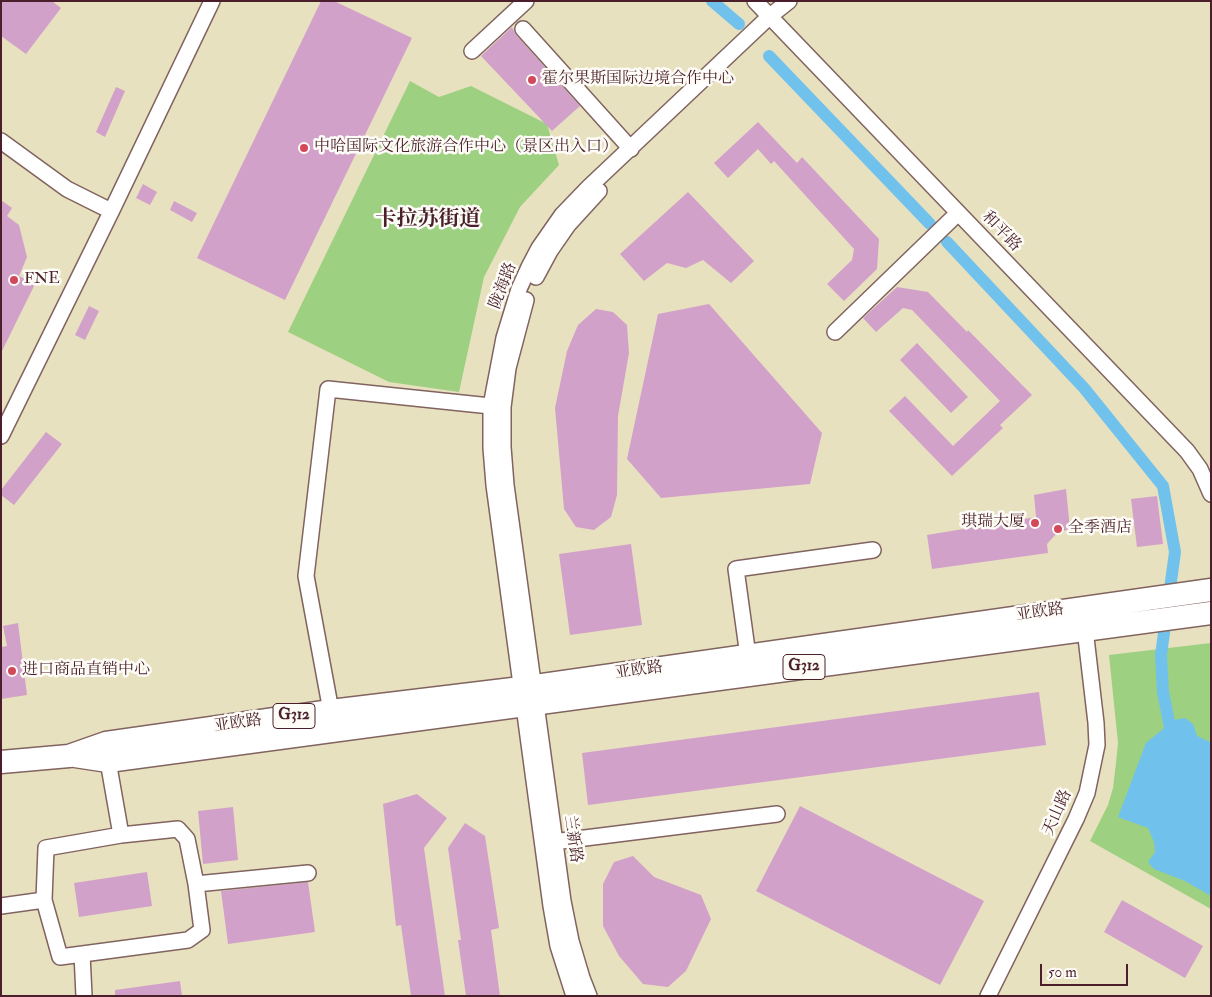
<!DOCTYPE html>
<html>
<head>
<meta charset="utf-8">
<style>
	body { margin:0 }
	#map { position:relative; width:1212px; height:997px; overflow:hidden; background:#e8e1bf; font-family:"IM FELL Double Pica",serif }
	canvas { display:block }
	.frame { position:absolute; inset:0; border:2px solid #4a1f2b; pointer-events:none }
	.scale { position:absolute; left:1040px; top:964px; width:88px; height:22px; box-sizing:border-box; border:2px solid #4a1f2b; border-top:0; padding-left:6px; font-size:15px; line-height:18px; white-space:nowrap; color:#4a1f2b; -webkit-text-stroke:4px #fdfcf7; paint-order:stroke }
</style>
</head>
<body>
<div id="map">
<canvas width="1212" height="997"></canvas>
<div class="frame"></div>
<div class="scale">50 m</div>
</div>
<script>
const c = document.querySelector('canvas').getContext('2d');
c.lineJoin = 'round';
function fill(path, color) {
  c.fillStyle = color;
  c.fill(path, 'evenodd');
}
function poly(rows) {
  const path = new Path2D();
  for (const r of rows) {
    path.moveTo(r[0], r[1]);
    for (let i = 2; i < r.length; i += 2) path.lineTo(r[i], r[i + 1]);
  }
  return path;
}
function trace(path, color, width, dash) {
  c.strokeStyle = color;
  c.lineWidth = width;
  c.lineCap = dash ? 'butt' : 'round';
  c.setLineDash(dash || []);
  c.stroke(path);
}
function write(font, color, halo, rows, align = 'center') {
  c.font = font + ' "IM FELL Double Pica","Noto Serif SC",serif';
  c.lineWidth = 5;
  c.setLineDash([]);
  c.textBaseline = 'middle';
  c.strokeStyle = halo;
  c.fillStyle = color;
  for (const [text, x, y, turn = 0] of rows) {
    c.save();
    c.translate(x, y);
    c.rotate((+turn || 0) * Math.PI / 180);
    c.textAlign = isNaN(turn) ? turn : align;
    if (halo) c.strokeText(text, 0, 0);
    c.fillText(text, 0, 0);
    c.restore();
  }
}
fill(poly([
	[410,81,439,97,471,86,547,124,559,165,520,207,484,277,459,392,389,382,288,332],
	[1211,643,1211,909,1090,841,1108,805,1113,788,1116,763,1118,743,1109,655]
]), '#9dd081');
fill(poly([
	[1185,718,1193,724,1197,736,1210,742,1211,896,1185,881,1154,869,1148,862,1155,852,1154,842,1148,828,1118,817,1146,743,1174,720]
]), '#70c2ec');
trace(poly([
	[712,1,739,24],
	[769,56,930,224],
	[947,242,1084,388,1163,486,1175,552,1161,655,1163,692,1173,742]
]), '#70c2ec', 12);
fill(poly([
	[1,1,52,1,61,8,26,54,1,36],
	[321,1,334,1,412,38,285,300,197,258],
	[512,27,516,35,580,106,552,131,481,56],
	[116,87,125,91,105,137,96,132],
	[758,122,797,163,802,157,879,239,877,269,844,301,827,284,852,260,854,249,774,161,771,164,758,149,728,178,714,163],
	[143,184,157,192,150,205,136,198],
	[688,192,754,261,731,283,703,260,686,268,667,263,644,281,620,254],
	[1,200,12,208,7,216,19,225,27,257,19,276,35,284,1,353],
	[174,201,197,213,192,222,170,210],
	[897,287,928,292,967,332,968,330,1032,395,1000,425,1003,428,952,476,889,411,905,396,953,446,1000,401,912,310,903,308,876,332,863,318],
	[709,304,822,433,810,484,661,498,627,459,658,314],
	[89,306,99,311,85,340,75,335],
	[596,309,613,312,627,325,629,353,618,416,617,495,611,517,594,530,576,527,564,509,555,408,567,351,578,325],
	[917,343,968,397,951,413,900,360],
	[46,432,62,444,14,505,1,495,1,490],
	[1066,489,1070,529,1057,533,1047,544,1048,553,932,569,927,535,1036,517,1034,495],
	[1157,496,1163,544,1137,547,1131,499],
	[631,544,642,625,570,635,559,554],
	[18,623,27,695,1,699,1,647,7,646,3,626],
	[1039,692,1046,745,588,805,582,753],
	[417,794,447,818,424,848,445,996,411,996,401,925,396,926,383,804],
	[800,806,984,901,940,985,756,891],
	[233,807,238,860,203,864,198,811],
	[465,823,485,836,499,928,491,930,500,996,466,996,458,940,461,940,448,848],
	[633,856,654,877,701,895,711,919,686,971,668,987,643,984,619,956,603,926,603,884,614,862],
	[147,872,152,906,79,917,74,883],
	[308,882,315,932,228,944,221,891],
	[1122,900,1203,946,1185,978,1104,932],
	[180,981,182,996,115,996,115,990]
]), '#d2a1ca');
const minor = poly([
	[755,1,1187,451,1200,469,1211,494],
	[523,29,631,149],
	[472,51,526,1],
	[1,141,67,189,103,207,112,210],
	[536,277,550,251,568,225,599,191],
	[526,300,508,368,503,407,503,447,506,485,563,901,571,941,582,978,589,996],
	[835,332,958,213],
	[1,436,112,210,212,1],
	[748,656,736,569,873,550],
	[331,711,306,576,328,389,500,407],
	[108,761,121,835],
	[545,843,777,814],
	[44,900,46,848,121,835,178,829,187,839,196,884,308,873],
	[1,906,44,900,60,957,188,940,202,930,196,884],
	[82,954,84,996],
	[574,996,558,946,551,906,494,485,491,448,491,406,504,338,519,289,529,267,539,248,562,215,589,187,770,16,789,1],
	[988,996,1076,819,1087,793,1097,745,1096,723,1085,629]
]);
const highway = poly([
	[75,756,108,761,1211,613],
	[1,762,69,756,106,743,331,711,521,688,1211,590]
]);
trace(minor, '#81635f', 18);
trace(highway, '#81635f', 25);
trace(minor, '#fff', 15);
trace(highway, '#fff', 22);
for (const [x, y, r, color] of [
	[532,80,5,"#d1495b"],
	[304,148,5,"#d1495b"],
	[14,280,5,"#d1495b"],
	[1035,523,5,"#d1495b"],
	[1058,529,5,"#d1495b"],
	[12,671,5,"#d1495b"]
]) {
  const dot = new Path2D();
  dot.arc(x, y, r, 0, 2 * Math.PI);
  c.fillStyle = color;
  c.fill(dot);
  trace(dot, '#fdfcf7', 2);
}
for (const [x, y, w] of [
	[804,667,42],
	[294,716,42]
]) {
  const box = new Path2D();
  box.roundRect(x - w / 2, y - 12.5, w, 25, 4);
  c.fillStyle = '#fdfcf7';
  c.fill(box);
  trace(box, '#4a1f2b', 1);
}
write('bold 15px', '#4a1f2b', null, [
	["G312",804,667],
	["G312",294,716]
]);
write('16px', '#4a1f2b', '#fdfcf7', [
	["霍尔果斯国际边境合作中心",542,80],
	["中哈国际文化旅游合作中心（景区出入口）",314,148],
	["FNE",24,280],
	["琪瑞大厦",1025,523,"right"],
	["全季酒店",1068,529],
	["进口商品直销中心",22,671]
], 'left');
write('16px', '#4a1f2b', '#fdfcf7', [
	["和平路",1001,232,46],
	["陇海路",504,286,-69],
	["亚欧路",1040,613,-8],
	["亚欧路",639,671,-8],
	["亚欧路",238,724,-8],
	["天山路",1058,813,-66],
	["兰新路",572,839,82]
]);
write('bold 21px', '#4a1f2b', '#fdfcf7', [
	["卡拉苏街道",428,220]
]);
</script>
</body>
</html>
